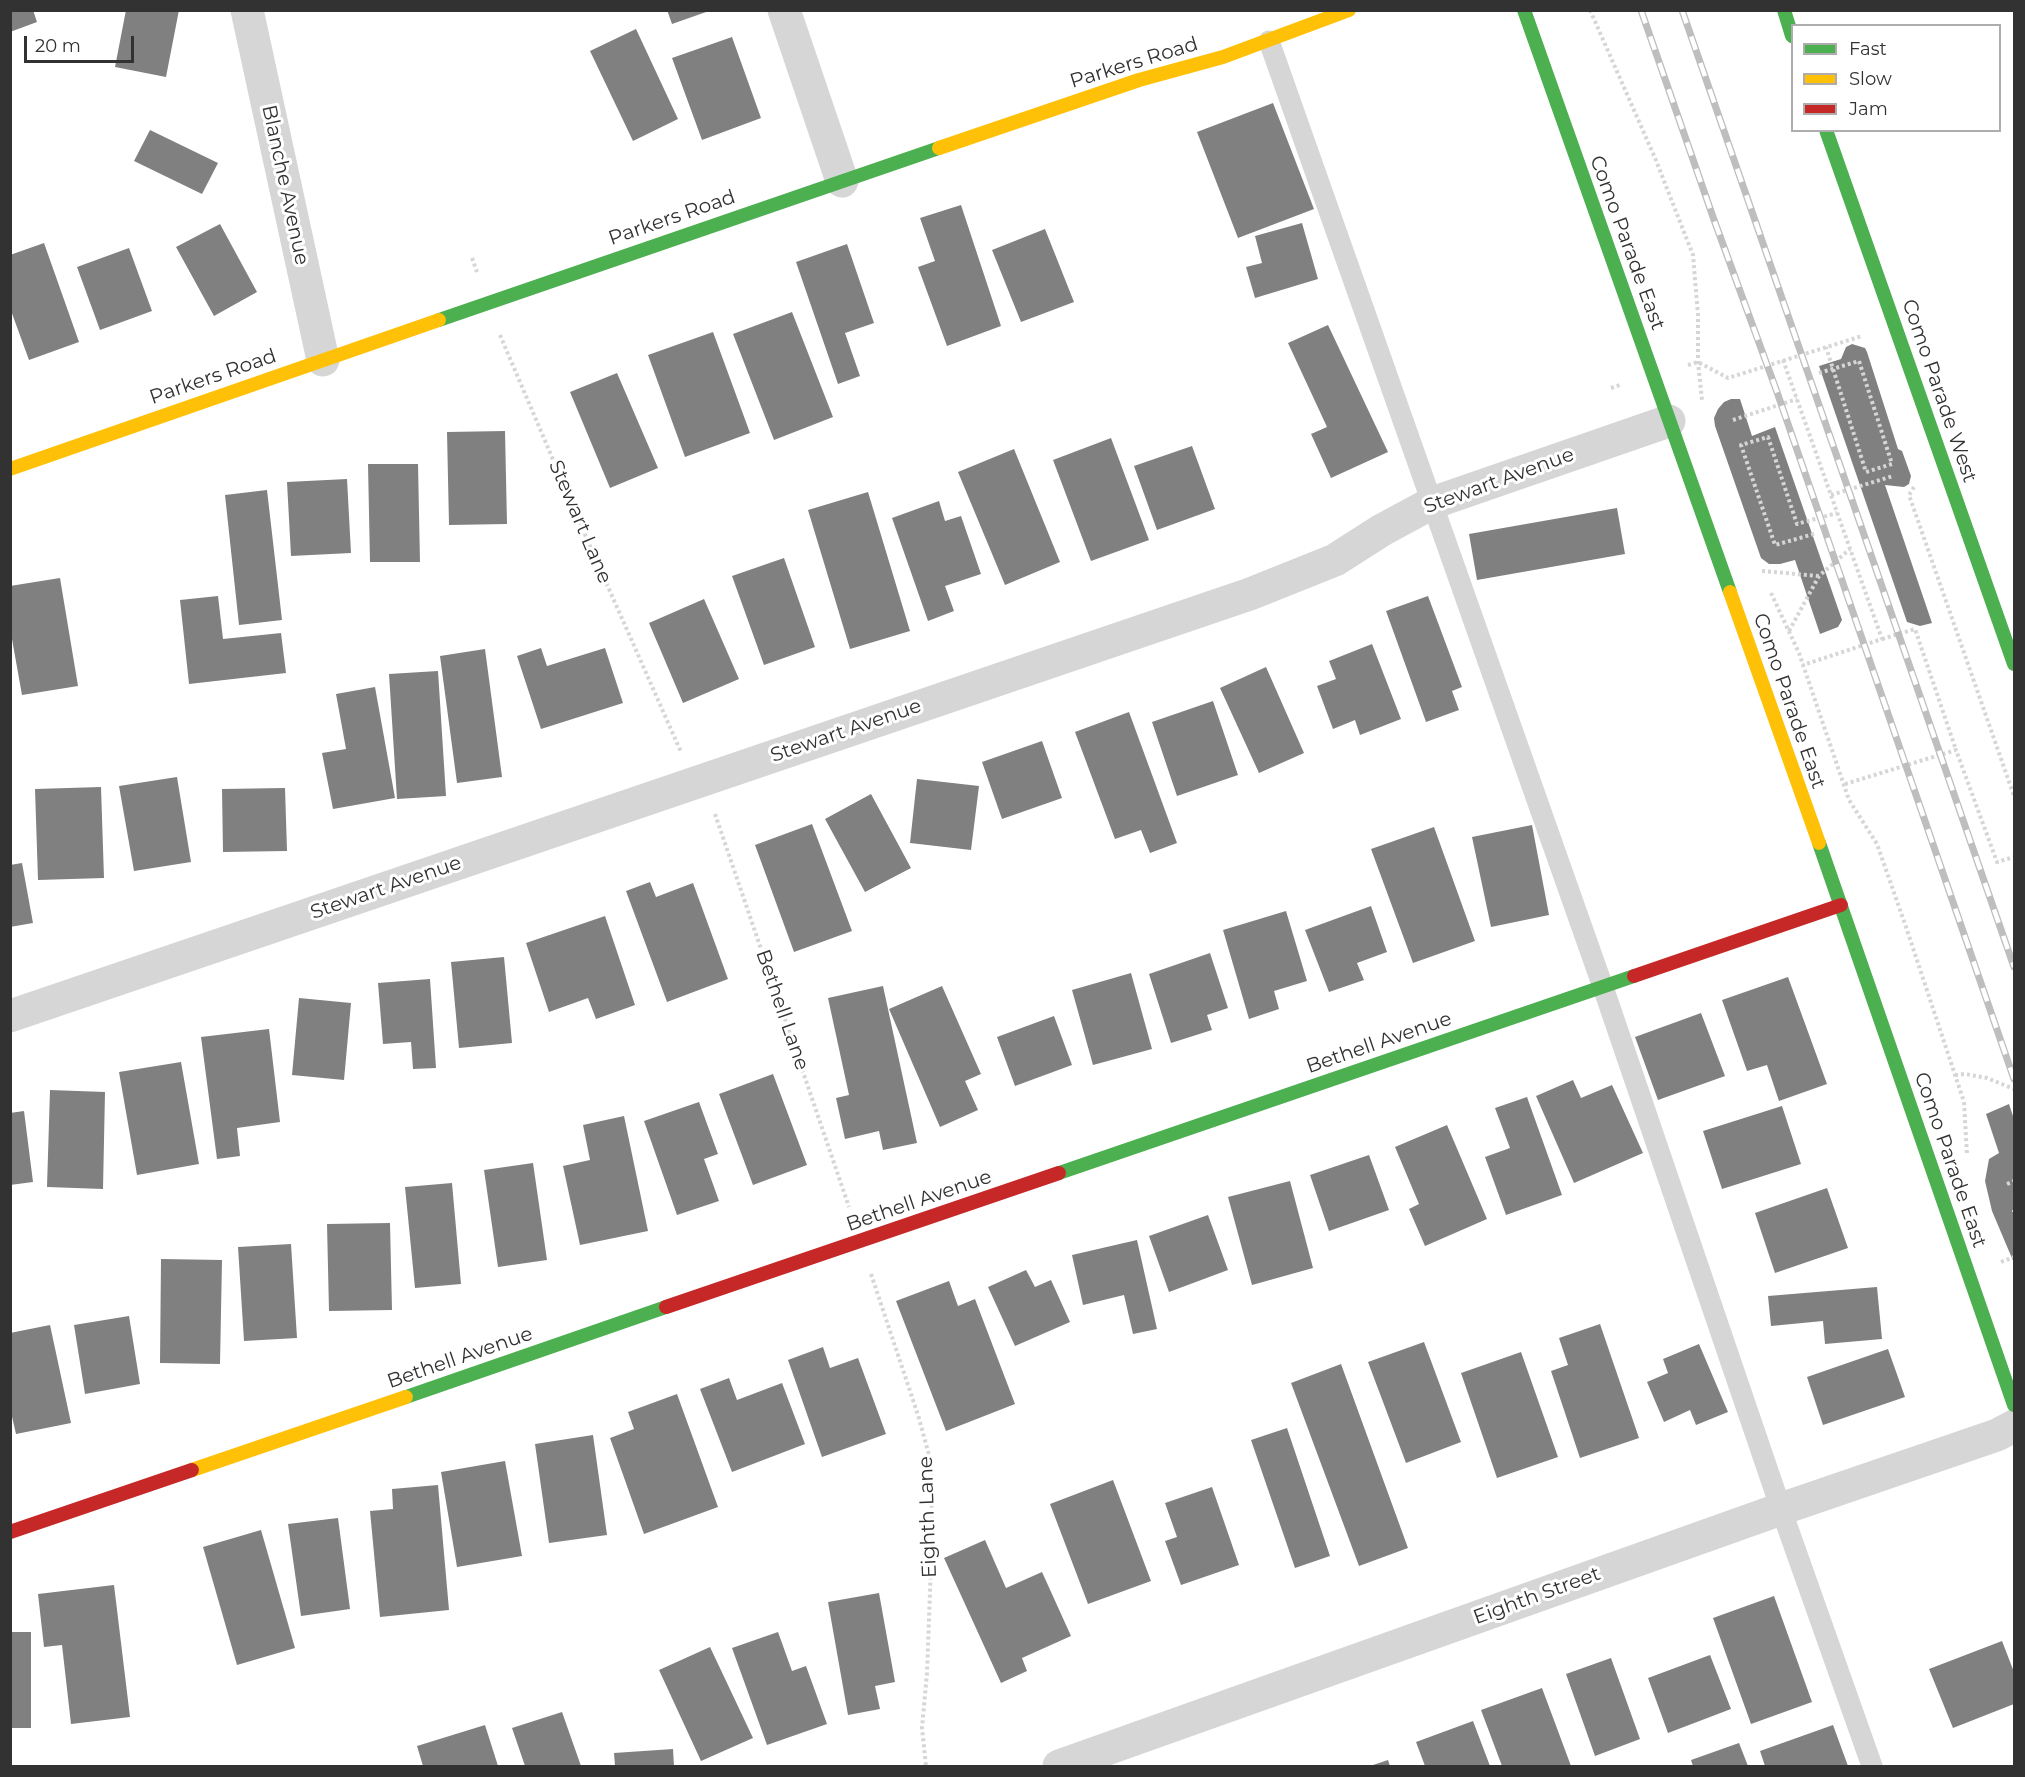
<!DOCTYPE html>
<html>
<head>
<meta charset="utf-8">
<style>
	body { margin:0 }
	#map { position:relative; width:2025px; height:1777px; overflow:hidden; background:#fff; font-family:Montserrat,sans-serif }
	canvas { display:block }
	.frame { position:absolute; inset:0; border:12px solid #323232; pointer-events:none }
	.legend { position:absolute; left:1791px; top:24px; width:210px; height:108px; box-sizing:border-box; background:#fff; border:2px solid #adadad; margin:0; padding:8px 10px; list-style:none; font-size:18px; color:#323232 }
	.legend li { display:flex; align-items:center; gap:12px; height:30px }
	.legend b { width:30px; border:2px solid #adadad }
	.scale { position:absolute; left:24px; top:36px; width:110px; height:27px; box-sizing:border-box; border:3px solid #323232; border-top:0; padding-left:8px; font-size:18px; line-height:21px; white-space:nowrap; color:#323232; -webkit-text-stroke:4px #fff; paint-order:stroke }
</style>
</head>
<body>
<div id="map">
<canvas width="2025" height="1777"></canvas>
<div class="frame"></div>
<ul class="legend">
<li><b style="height:8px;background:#4caf50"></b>Fast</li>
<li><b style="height:8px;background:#ffc107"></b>Slow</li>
<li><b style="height:8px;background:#c62828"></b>Jam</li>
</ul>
<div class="scale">20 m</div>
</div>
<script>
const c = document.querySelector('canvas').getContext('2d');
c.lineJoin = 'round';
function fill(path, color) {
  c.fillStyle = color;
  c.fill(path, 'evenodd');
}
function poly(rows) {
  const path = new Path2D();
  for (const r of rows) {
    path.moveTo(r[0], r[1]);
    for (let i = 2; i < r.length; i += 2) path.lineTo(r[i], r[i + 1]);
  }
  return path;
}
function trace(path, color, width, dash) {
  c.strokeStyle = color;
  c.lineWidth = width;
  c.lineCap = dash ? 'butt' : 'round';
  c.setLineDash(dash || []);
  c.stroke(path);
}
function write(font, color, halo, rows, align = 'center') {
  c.font = font + ' Montserrat,sans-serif';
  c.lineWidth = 6;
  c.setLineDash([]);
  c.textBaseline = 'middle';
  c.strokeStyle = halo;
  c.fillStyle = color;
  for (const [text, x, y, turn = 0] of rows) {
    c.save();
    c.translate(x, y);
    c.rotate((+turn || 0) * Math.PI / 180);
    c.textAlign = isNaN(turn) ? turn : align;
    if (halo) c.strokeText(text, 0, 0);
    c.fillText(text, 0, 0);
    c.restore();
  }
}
fill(poly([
	[10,10,33,10,37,22,10,32],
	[126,10,179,10,166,77,115,67],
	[667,10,709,10,709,11,672,24],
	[636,29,678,119,633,141,590,51],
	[732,37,761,118,702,140,672,58],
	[1273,103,1314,209,1238,238,1197,132],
	[150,130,218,163,202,194,134,161],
	[961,205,1001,326,947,346,918,267,935,261,920,218],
	[1302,223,1318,279,1255,298,1246,267,1262,263,1255,236],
	[220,224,257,292,214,316,176,247],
	[1045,229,1074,302,1021,322,992,250],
	[44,243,79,342,29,360,10,308,10,255],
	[847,244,874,323,845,333,860,376,838,384,796,262],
	[129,248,152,311,100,330,77,267],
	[792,312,833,417,774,440,733,334],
	[1328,325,1388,452,1331,478,1311,434,1327,427,1288,343],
	[713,332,750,433,685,457,648,355],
	[1852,344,1865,348,1867,352,1898,449,1902,451,1911,476,1909,484,1904,487,1885,485,1932,623,1920,626,1907,622,1819,366,1841,359,1846,347],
	[617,373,658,468,610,488,570,392],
	[1731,399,1740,399,1752,436,1775,427,1842,620,1838,627,1820,634,1795,560,1780,564,1769,564,1761,558,1715,426,1714,418,1718,409,1724,402],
	[505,431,507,524,449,525,447,432],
	[1111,438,1149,540,1091,561,1053,460],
	[1192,446,1215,509,1157,530,1134,466],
	[1014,449,1060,562,1005,585,958,472],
	[368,464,418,464,420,562,370,562],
	[347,479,351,553,291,556,287,482],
	[267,490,282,620,239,625,225,495],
	[868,492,910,631,850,649,808,510],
	[939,501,945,521,961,516,981,574,945,586,954,611,928,621,892,518],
	[1617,508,1625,554,1477,580,1469,534],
	[784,558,815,647,764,665,732,576],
	[60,578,78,686,22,695,10,628,10,586],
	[218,596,223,639,281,633,286,673,189,684,180,600],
	[1428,596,1462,687,1452,691,1459,710,1426,722,1386,611],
	[704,599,739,679,683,703,649,623],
	[1372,644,1401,719,1360,735,1355,720,1333,729,1317,686,1336,679,1329,661],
	[541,648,547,666,605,648,623,703,541,729,517,656],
	[485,649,502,777,457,783,440,656],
	[1266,667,1304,753,1259,773,1220,688],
	[438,671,446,796,397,799,389,674],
	[375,687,395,798,333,809,322,753,346,749,336,694],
	[1213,701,1238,775,1177,796,1152,722],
	[1129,712,1177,843,1150,853,1141,830,1115,839,1075,732],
	[1042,741,1062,798,1002,819,982,762],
	[177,777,191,862,134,871,119,786],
	[917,779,979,786,971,850,910,843],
	[101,787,104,878,38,880,35,789],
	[285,788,287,851,223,852,222,789],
	[871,794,911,868,865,892,825,819],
	[812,824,852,931,794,952,755,845],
	[1532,825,1549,915,1491,927,1472,837],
	[1434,827,1475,941,1413,963,1371,849],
	[22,863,33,923,10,927,10,865],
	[650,882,656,897,693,883,728,979,667,1002,626,891],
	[1371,906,1387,952,1357,963,1364,980,1329,992,1305,930],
	[1286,911,1307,981,1274,991,1279,1009,1249,1019,1223,930],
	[605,916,635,1005,596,1019,588,998,549,1012,526,943],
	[1210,953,1228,1008,1207,1015,1212,1030,1171,1043,1149,974],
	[504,957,512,1043,459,1048,451,962],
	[1131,973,1152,1049,1093,1065,1072,990],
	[1788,977,1827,1084,1779,1101,1767,1065,1747,1071,1722,1000],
	[430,979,436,1068,413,1069,411,1042,383,1044,378,983],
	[883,986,917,1143,883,1150,879,1131,845,1139,836,1098,849,1095,828,998],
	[942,986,981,1074,965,1081,978,1110,940,1127,889,1009],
	[299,998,351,1003,344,1080,292,1075],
	[1701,1013,1725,1076,1658,1100,1635,1037],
	[1054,1016,1072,1065,1015,1086,997,1037],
	[269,1029,280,1122,237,1128,240,1156,217,1159,201,1037],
	[181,1062,199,1164,137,1175,119,1072],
	[773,1074,807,1165,753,1185,719,1094],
	[1573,1080,1581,1098,1612,1085,1643,1153,1574,1183,1536,1096],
	[50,1090,105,1092,103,1189,47,1187],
	[1527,1097,1562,1195,1506,1215,1485,1157,1510,1148,1495,1108],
	[699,1102,718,1154,704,1159,719,1201,677,1215,644,1121],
	[2009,1104,2014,1119,2014,1263,1992,1211,1985,1181,1989,1159,1999,1153,1986,1114],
	[1782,1106,1801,1164,1722,1189,1703,1131],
	[24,1111,33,1182,10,1185,10,1113],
	[624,1116,648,1231,580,1245,563,1166,590,1160,583,1125],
	[1447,1125,1487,1219,1425,1246,1409,1209,1419,1204,1395,1147],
	[1369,1155,1389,1210,1329,1231,1310,1175],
	[533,1163,547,1260,498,1267,484,1170],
	[1290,1181,1313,1268,1252,1285,1228,1197],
	[452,1183,461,1284,415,1288,405,1187],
	[1827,1188,1848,1248,1775,1273,1755,1213],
	[1208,1215,1228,1270,1169,1292,1149,1236],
	[390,1223,392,1310,329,1311,327,1224],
	[1137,1240,1157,1329,1133,1334,1124,1295,1083,1305,1072,1255],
	[291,1244,297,1338,244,1341,238,1247],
	[161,1259,222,1260,220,1364,160,1363],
	[1026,1270,1035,1287,1051,1280,1070,1322,1015,1346,988,1287],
	[949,1281,958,1306,975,1299,1015,1404,946,1431,896,1301],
	[1877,1287,1882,1339,1825,1344,1823,1321,1771,1326,1768,1296],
	[129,1316,140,1384,85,1394,74,1325],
	[1600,1324,1639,1438,1580,1458,1551,1371,1568,1365,1559,1338],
	[50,1325,71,1423,16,1434,10,1408,10,1333],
	[1424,1342,1461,1442,1406,1463,1368,1362],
	[1699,1344,1728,1412,1696,1425,1690,1410,1664,1422,1647,1382,1668,1373,1663,1359],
	[823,1347,830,1368,858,1358,886,1434,822,1457,788,1360],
	[1888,1349,1905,1397,1823,1425,1807,1377],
	[1521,1352,1558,1457,1497,1478,1461,1373],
	[1341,1364,1408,1548,1359,1566,1291,1383],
	[729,1378,737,1400,782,1383,805,1444,732,1472,700,1389],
	[677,1394,718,1507,644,1534,610,1438,634,1429,628,1412],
	[1287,1428,1330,1556,1295,1568,1251,1440],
	[593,1435,607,1535,549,1543,535,1444],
	[505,1461,522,1556,457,1567,441,1472],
	[1113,1480,1151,1581,1088,1604,1050,1504],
	[438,1485,449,1610,380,1617,370,1511,393,1509,392,1489],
	[1212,1487,1239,1565,1181,1585,1165,1541,1177,1537,1165,1503],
	[338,1518,350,1609,301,1616,288,1524],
	[261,1530,295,1648,237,1665,203,1547],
	[985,1540,1006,1588,1042,1572,1071,1636,1022,1658,1027,1671,1001,1683,944,1558],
	[114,1585,130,1717,71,1724,62,1645,44,1647,38,1594],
	[879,1593,895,1682,875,1686,880,1709,848,1715,828,1602],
	[1774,1596,1812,1702,1751,1724,1713,1618],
	[10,1632,31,1632,31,1728,10,1728],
	[778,1632,792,1671,806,1666,827,1724,767,1745,732,1648],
	[2002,1641,2014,1672,2014,1704,1953,1728,1929,1669],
	[710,1647,753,1738,701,1761,659,1670],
	[1710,1655,1731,1709,1668,1733,1648,1678],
	[1611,1658,1640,1739,1595,1756,1566,1674],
	[1542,1688,1571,1766,1502,1766,1481,1710],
	[562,1712,581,1766,525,1766,512,1728],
	[1473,1721,1490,1766,1425,1766,1416,1742],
	[485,1725,498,1766,423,1766,417,1746],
	[1833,1725,1848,1766,1765,1766,1760,1751],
	[1739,1743,1748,1766,1693,1766,1691,1760],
	[673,1749,674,1766,615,1766,614,1753],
	[1388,1760,1390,1766,1370,1766]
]), '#808080');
trace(poly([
	[1590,10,1655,158,1693,255,1698,315,1698,362,1702,400],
	[472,258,477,272],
	[500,335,586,537,681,752],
	[1783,360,1882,639,1803,665],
	[1688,365,1698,362,1728,378,1862,336],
	[1819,373,1859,361,1892,464,1866,472,1849,419,1826,347],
	[1611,388,1620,385],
	[1733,420,1797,399],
	[1914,487,1909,495,2014,796],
	[1831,495,1893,476],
	[1814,534,1775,545,1741,445,1768,437,1797,524,1837,513],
	[1762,571,1819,576],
	[1771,593,1799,653,1849,800,1877,844,1906,927,1964,1102,1967,1155],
	[1789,631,1819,576,1850,549],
	[1882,639,1915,629,1956,750],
	[1845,784,1956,750,1997,862,2014,857],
	[715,814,849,1207],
	[1955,1075,1965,1074,1987,1078,2014,1089],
	[2007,1184,2014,1181],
	[2014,1210,2014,1212],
	[2001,1262,2014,1257],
	[871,1274,918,1415,931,1462,932,1538,927,1673,922,1728,926,1766]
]), '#d6d6d6', 4, [3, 3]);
trace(poly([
	[1269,41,1603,987,1781,1509,1872,1766]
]), '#d6d6d6', 21);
trace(poly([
	[247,10,323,360],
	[784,10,842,181],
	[10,1016,1250,594,1335,560,1382,530,1432,503,1669,421],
	[1059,1766,1781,1509,1997,1435,2014,1426]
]), '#d6d6d6', 33);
trace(poly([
	[1524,10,1730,592],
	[1784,10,1792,36],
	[1826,130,2014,664],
	[439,320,939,148],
	[1819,843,2014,1405],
	[1059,1173,1634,976],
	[406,1397,666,1307]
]), '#4caf50', 14);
trace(poly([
	[939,148,1139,80,1223,57,1349,10],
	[10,469,439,320],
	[1730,592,1819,843],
	[192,1470,406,1397]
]), '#ffc107', 14);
trace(poly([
	[1634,976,1841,905],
	[666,1307,1059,1173],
	[10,1532,192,1470]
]), '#c62828', 14);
const rail = poly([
	[1641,10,1713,217,1777,392,2014,1079],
	[1682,10,2014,967]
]);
trace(rail, '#bebebe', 7);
trace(rail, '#fff', 4.5, [14]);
write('20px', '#323232', '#fff', [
	["Parkers Road",1134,63,-17],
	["Blanche Avenue",285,185,78],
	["Parkers Road",672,218,-19],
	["Como Parade East",1627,243,70],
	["Parkers Road",213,377,-19],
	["Como Parade West",1939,391,71],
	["Stewart Avenue",1499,481,-20],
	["Stewart Lane",580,522,67],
	["Como Parade East",1789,701,71],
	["Stewart Avenue",846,731,-19],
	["Stewart Avenue",386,888,-19],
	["Bethell Lane",782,1010,71],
	["Bethell Avenue",1379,1043,-19],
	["Como Parade East",1950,1160,71],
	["Bethell Avenue",919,1201,-19],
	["Bethell Avenue",460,1358,-19],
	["Eighth Lane",928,1517,-92],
	["Eighth Street",1537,1596,-20]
]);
</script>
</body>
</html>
